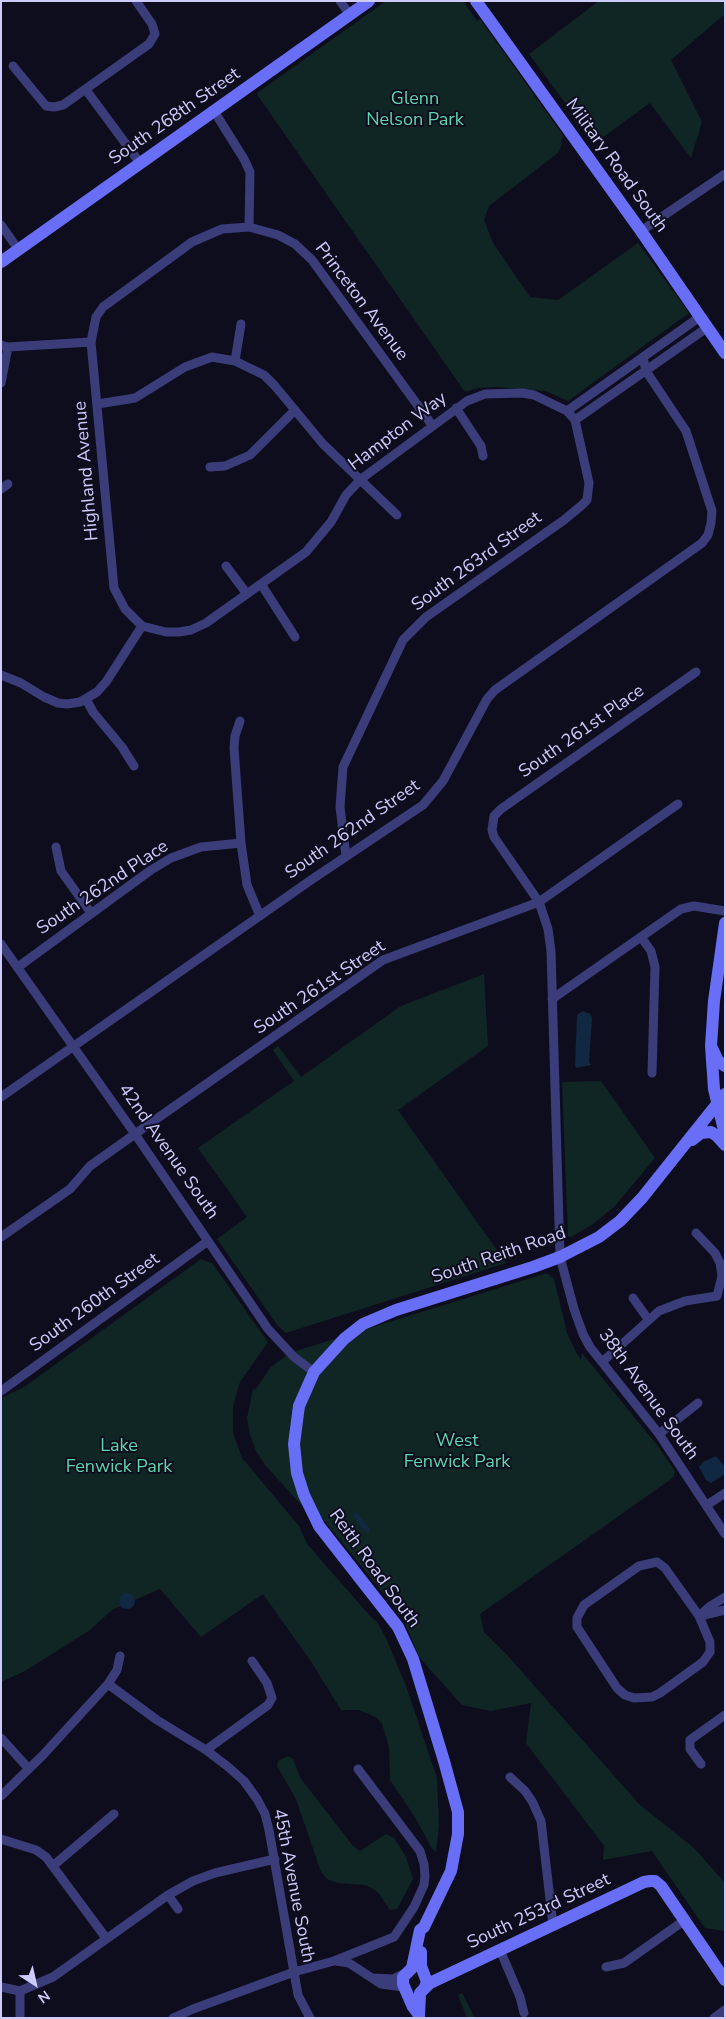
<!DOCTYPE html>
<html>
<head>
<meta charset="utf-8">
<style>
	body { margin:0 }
	#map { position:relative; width:726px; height:2019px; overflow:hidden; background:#0e0d1d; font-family:"Nunito Sans",sans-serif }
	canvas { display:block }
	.frame { position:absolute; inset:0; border:2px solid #cdcbfc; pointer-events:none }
	.north { position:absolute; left:10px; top:1959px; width:50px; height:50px; -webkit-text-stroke:4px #0e0d1d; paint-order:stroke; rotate:145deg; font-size:14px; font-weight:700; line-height:20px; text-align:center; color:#cdcbfc }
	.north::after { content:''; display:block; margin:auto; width:18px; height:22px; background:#cdcbfc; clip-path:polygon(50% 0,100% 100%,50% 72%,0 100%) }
</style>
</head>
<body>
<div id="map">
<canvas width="726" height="2019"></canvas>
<div class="frame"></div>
<div class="north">N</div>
</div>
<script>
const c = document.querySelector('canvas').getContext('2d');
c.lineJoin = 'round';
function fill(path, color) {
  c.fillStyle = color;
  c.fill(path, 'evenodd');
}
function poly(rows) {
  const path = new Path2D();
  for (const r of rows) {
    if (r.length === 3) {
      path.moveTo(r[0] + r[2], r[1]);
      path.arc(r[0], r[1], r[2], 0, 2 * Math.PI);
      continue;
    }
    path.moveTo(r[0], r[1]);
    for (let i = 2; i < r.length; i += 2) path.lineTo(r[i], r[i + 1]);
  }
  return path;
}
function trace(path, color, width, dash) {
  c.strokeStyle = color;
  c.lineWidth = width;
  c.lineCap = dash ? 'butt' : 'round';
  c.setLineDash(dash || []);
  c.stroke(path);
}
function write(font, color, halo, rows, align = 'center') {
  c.font = font + ' "Nunito Sans",sans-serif';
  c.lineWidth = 4;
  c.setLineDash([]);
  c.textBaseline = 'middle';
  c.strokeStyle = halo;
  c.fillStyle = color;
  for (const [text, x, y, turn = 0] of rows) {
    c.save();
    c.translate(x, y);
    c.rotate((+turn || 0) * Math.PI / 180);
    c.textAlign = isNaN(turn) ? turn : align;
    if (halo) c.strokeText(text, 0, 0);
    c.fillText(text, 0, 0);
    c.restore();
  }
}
fill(poly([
	[386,1,463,1,477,21,480,19,564,137,561,140,562,143,559,152,489,206,484,220,493,243,530,297,558,300,638,243,689,313,568,401,546,391,496,387,477,388,465,392,258,96,257,93],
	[599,1,725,1,725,14,671,60,702,122,691,158,650,103,595,143,529,54],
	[484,974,488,1046,398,1110,506,1263,286,1333,278,1326,217,1239,247,1217,198,1148,294,1081,273,1050,278,1046,301,1077,401,1006],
	[601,1081,655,1158,614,1207,593,1224,571,1237,568,1236,562,1082],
	[201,1259,212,1263,268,1342,240,1382,233,1406,233,1433,242,1458,299,1526,307,1544,370,1616,377,1622,386,1638,406,1686,437,1778,439,1825,436,1852,431,1847,415,1817,390,1780,389,1747,382,1724,376,1717,358,1710,341,1710,310,1660,263,1594,201,1637,160,1589,112,1610,90,1630,25,1671,1,1682,1,1398,24,1387],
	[544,1274,548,1274,554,1279,567,1333,577,1354,581,1360,582,1353,657,1445,675,1471,674,1477,480,1614,484,1632,508,1656,640,1805,694,1848,725,1883,725,1931,705,1928,652,1851,603,1860,604,1846,526,1743,531,1703,491,1711,462,1705,419,1657,403,1618,367,1573,297,1487,303,1507,265,1465,256,1451,250,1435,247,1418,253,1389,255,1390,271,1367,286,1356,299,1350],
	[288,1756,293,1759,301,1779,353,1846,360,1851,386,1834,394,1838,406,1857,413,1879,397,1909,390,1910,378,1892,366,1885,338,1883,327,1879,321,1872,296,1799,277,1766,278,1761],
	[462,1993,475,2018,467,2018,458,1995]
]), '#102624');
fill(poly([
	[583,1011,590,1014,592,1018,589,1062,591,1065,576,1068,575,1065,577,1015],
	[716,1456,725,1467,725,1474,711,1483,706,1480,699,1467,703,1462],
	[354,1512,357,1513,365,1522,369,1528,369,1532,367,1533,362,1528,353,1516],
	[127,1601,8]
]), '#102842');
trace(poly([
	[340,1,350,15],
	[13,66,46,106,54,107,63,105,149,44,155,34,152,24,136,1],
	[86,90,140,163],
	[214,111,244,159,250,172,249,227],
	[1,225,18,249],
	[641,231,725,174],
	[1,345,8,347,91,342],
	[235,361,241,324],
	[1,383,8,347],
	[98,404,135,398,185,367,212,357,235,361,264,375,275,386,323,444,397,515],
	[456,408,481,446,483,456],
	[567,411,701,316],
	[575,420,708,327],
	[210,467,225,466,250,455,295,410],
	[1,489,8,484],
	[226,566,247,594],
	[261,584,295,637],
	[142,626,125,609,114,588,91,342,96,317,103,307,192,242,222,229,249,227,278,235,295,244,312,260,432,425],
	[696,672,501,809,494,816,492,830,494,837,539,902,548,929,551,951,560,1257,574,1309,583,1334,590,1347,659,1434,725,1534],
	[1,675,21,683,44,697,58,703,67,704,80,702,97,692,106,682,142,626,166,632,179,632,191,630,206,623,306,552,331,522,346,495,361,479,467,401,485,394,522,393,534,395,567,411,575,420,589,483,587,500,582,505,564,520,426,617,403,640,343,767,340,807,346,856],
	[86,699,93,712,122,747,134,766],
	[240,721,235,736,234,748,241,843,247,885,260,916],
	[56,847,61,871,91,913],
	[641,937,651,951,655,967,652,1073],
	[1,944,135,1134,268,1329,294,1357,314,1372],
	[18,967,151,870,171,858,201,847,241,843],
	[552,999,681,909,694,906,725,911],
	[1,1097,311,880,423,805,443,781,487,699,495,690,702,543,708,535,711,523,712,511,686,431,646,371,643,357],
	[696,1233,715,1253,720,1263,722,1276,717,1296],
	[1,1237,70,1189,90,1166,135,1134,383,960,539,902,678,804],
	[633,1298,648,1319],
	[602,1362,659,1311,685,1301,717,1296],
	[1,1391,208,1241],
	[659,1434,698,1403],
	[707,1505,725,1493],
	[657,1562,665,1568,699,1616,710,1642,710,1652,703,1662,660,1693,652,1697,634,1698,625,1695,617,1688,577,1627,577,1618,584,1605,639,1566,657,1562],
	[699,1616,709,1607,725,1597],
	[700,1616,725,1610],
	[108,1684,157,1720,206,1750,227,1766,244,1781,257,1799,265,1814,269,1830,298,1995,310,2018],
	[1,1738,29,1769],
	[206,1750,268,1705,272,1698,267,1683,252,1661],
	[701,1764,690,1749,690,1740,725,1715],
	[510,1777,525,1791,532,1801,541,1821,553,1925],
	[1,1796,43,1755,108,1684,117,1670,120,1656],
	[1,1839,36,1850,46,1857,106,1938],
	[54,1865,114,1814],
	[168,1895,178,1909],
	[500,1950,520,1997,524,2013],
	[336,1961,349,1963,381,1984,403,1987,406,1989],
	[606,1967,624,1963,685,1920],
	[372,1978,393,1979,405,1973],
	[1,1987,20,1991],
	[20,1991,53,1977,168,1895,193,1881,215,1873,275,1859],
	[20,1991,20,2018],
	[173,2018,193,2009,294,1972,334,1961,394,1937,414,1907,424,1885,425,1876,424,1864,420,1851,358,1769],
	[714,2018,725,2010]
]), '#3a3d79', 9);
trace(poly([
	[476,1,641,231,725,353],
	[1,262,369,1],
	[725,923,714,1001,711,1046,714,1089,725,1134],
	[712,1048,718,1061,725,1066],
	[692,1140,701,1133,711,1132,717,1136,725,1145],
	[421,1952,421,1966,427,1982,425,1987],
	[419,2015,413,2007,403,1984,403,1977,412,1968,420,1930,424,1927,451,1871,458,1834,458,1812,444,1761,413,1659,398,1627,319,1526,304,1495,297,1473,294,1444,299,1406,314,1372,344,1339,363,1324,396,1310,533,1267,560,1257,599,1237,620,1221,642,1198,725,1094],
	[419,2016,420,1993,430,1983,644,1882,650,1881,655,1881,661,1886,725,1980]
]), '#686ff6', 12);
write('18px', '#5dd7af', '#0e0d1d', [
	["Glenn",415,100],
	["Nelson Park",415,121],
	["West",457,1442],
	["Fenwick Park",457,1463],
	["Lake",119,1447],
	["Fenwick Park",119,1468]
]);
write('18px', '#cdcbfc', '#0e0d1d', [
	["South 268th Street",175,117,-35],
	["Military Road South",616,166,54],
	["Princeton Avenue",361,302,53],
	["Hampton Way",398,432,-37],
	["Highland Avenue",87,471,-95],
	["South 263rd Street",477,562,-36],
	["South 261st Place",582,732,-35],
	["South 262nd Street",353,830,-35],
	["South 262nd Place",103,888,-34],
	["South 261st Street",320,988,-34],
	["42nd Avenue South",168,1152,55],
	["South Reith Road",499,1256,-19],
	["South 260th Street",95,1303,-36],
	["38th Avenue South",648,1395,54],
	["Reith Road South",374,1569,54],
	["45th Avenue South",293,1886,79],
	["South 253rd Street",539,1912,-25]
]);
</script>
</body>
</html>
